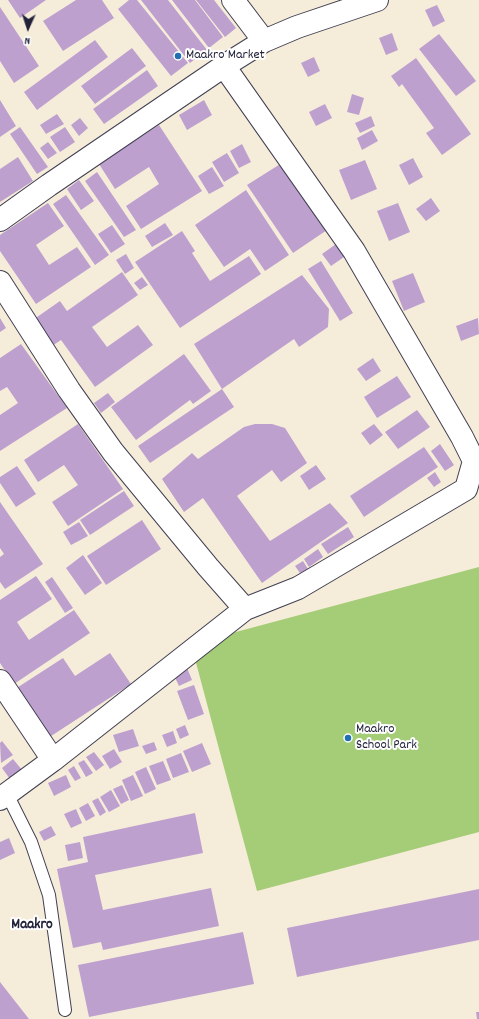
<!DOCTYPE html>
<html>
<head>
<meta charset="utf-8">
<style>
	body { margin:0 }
	#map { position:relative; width:479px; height:1019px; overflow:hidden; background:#f5edda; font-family:Dekko,sans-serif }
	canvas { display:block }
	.north { position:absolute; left:8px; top:8px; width:40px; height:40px; -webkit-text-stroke:3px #fff; paint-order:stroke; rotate:183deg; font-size:11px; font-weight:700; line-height:16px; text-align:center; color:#22223b }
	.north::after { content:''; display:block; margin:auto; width:14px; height:18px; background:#22223b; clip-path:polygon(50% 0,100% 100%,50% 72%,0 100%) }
</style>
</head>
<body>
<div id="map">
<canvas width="479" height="1019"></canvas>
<div class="north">N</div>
</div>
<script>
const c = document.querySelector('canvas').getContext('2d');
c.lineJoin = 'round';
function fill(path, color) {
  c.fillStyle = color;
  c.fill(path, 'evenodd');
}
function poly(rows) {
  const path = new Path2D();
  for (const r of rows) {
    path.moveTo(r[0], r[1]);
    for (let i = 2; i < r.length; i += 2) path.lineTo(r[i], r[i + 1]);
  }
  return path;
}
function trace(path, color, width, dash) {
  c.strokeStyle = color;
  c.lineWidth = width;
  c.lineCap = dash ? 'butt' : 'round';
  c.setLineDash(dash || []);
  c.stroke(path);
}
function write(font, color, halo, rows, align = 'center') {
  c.font = font + ' Dekko,sans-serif';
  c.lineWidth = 4;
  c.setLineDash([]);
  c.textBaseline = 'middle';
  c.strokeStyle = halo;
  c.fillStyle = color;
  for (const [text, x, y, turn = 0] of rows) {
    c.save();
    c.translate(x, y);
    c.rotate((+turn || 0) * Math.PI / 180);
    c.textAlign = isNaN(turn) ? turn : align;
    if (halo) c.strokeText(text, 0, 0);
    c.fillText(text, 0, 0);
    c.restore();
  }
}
fill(poly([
	[479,567,479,832,257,891,191,644]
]), '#a5cc76');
fill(poly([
	[8,0,46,0,20,18],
	[76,0,102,0,114,18,63,51,43,21],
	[129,0,137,0,188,63,171,76,118,9],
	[141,0,168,0,207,50,190,63],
	[172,0,195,0,223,37,209,48],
	[196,0,214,0,236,28,225,37],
	[437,5,445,21,433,27,425,10],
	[0,7,39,66,14,83,0,61],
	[392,33,398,50,386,55,379,38],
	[439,34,476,81,456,96,419,49],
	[95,40,108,57,37,110,24,92],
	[132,48,146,66,95,104,81,86],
	[314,57,320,71,308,77,301,63],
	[416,58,471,134,442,155,426,133,434,128,402,84,399,87,391,76],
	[147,70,158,86,104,124,93,109],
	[352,94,364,98,359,115,347,112],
	[0,100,16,126,0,137],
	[204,100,212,115,187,130,179,115],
	[325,104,332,118,316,126,309,112],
	[57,114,64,124,46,134,40,125],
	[371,116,375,126,360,133,355,123],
	[80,118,88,128,79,136,71,125],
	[159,125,202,191,141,229,126,206,159,184,149,167,115,189,99,164],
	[20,127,48,167,37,174,10,134],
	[65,127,75,142,60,152,50,137],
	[372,130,378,141,362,150,357,138],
	[48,142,57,153,48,159,40,148],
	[242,144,251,162,239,168,230,151],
	[227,153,239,173,224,182,212,162],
	[18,157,33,181,0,202,0,169],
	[413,158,423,177,409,185,399,165],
	[365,160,377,189,351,200,339,170],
	[285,161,330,228,293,253,247,185],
	[212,167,224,186,209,194,198,176],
	[97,172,136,230,124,237,85,181],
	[79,180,94,201,81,210,67,189],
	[246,190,289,255,265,271,250,249,224,267,195,225],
	[66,195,109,255,95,265,53,204],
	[431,198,440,211,426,221,416,209],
	[48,203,64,226,36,245,49,265,77,247,91,267,36,304,0,251,0,235],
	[398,203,410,232,389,241,377,211],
	[165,223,173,235,152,247,145,236],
	[112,225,125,244,111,253,98,234],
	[182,231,195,251,192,253,210,281,249,256,261,274,180,328,135,262],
	[336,244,344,257,331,266,322,254],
	[126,254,134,268,125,274,116,260],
	[321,261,353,313,340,321,308,269],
	[122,272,138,295,92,327,107,347,138,325,153,345,95,387,61,340,49,348,30,322,60,301,67,311],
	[413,273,425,302,404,311,392,281],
	[302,275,329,309,328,327,299,347,294,339,222,389,194,344],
	[142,277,148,285,140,290,134,283],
	[0,318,6,328,0,332],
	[478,318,479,334,461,341,456,326],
	[21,344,67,408,0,451,0,415,18,403,7,387,0,391,0,358],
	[184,354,211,391,193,404,190,400,136,440,111,407],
	[373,358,381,371,366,381,357,369],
	[397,376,411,397,377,418,364,397],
	[222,389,234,407,150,463,138,446],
	[108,393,115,402,101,413,94,403],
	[417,410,430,427,398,449,385,432],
	[78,424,123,489,68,526,52,502,78,485,64,465,38,482,24,460],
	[255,424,272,424,285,428,307,463,281,482,272,470,237,496,270,541,330,503,348,523,262,583,203,498,184,512,162,479,192,453,198,459,244,427],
	[374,424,383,435,370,445,361,433],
	[440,444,454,465,445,471,431,451],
	[424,447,438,467,364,517,350,496],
	[316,465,326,479,309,490,300,476],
	[17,466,36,494,16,507,0,483,0,477],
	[435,472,441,482,434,487,427,478],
	[124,491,134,506,90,535,80,520],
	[0,502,43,564,5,589,0,582,0,557,4,554,0,548],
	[142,520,161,549,106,585,87,556],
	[79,522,88,536,71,545,63,532],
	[348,527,354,537,328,554,321,544],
	[318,549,323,557,309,567,304,559],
	[83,555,102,583,85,595,66,568],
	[303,561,308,569,300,573,295,566],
	[36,576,52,599,17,622,29,640,74,610,90,633,14,684,0,663,0,600],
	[52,577,73,608,65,613,45,582],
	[110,653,131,684,45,740,12,691,63,658,75,676],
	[185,663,192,680,179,686,171,669],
	[194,685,204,714,188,720,177,691],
	[185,725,189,735,180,739,176,729],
	[133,729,139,746,119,752,113,735],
	[173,731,177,743,167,747,162,735],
	[2,741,13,755,1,763,0,743],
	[154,742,157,750,146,754,142,746],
	[202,743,211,764,192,772,183,751],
	[114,749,122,762,110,769,102,756],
	[94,752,104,765,96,771,86,757],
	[181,753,189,772,173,778,166,759],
	[13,759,27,776,15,786,2,768],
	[84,760,93,773,86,777,78,763],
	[163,761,171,780,157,785,149,766],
	[74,766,81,778,75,781,68,770],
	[146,767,156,789,145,794,135,772],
	[66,775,71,787,54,796,48,783],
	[133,775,143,796,131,801,122,780],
	[122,785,129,800,121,804,113,789],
	[111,790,120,806,109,812,100,797],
	[98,798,106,812,100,816,92,801],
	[88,803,95,816,86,821,79,808],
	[76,809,82,823,71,828,64,814],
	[195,813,203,853,95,875,103,910,211,888,219,926,103,950,101,942,73,948,57,869,88,862,83,837],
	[51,826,56,835,44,841,39,832],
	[9,838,15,853,0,860,0,842],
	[80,842,83,858,68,861,65,845],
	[479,889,479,940,297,977,287,928],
	[243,932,254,984,89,1017,78,965],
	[0,982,29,1019,0,1019],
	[476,1012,479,1012,479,1019,477,1019]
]), '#bea0cf');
const service = poly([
	[7,794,31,842,49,895,65,1010]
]);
const minor = poly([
	[233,0,264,41],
	[0,220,49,185,224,66,264,41,297,27,377,0],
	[0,282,69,390,113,452,208,567,245,609,298,588,466,489,474,461,462,437,354,251,224,66],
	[0,681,53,760],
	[0,799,53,760,245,609]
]);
trace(service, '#424053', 14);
trace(minor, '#424053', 24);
trace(service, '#fff', 12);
trace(minor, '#fff', 22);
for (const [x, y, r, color] of [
	[178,56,4,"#1f6fb2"],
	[348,738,4,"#1f6fb2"]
]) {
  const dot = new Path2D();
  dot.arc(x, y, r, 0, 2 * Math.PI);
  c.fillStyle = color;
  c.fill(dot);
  trace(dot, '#fff', 1.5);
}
write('14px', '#22223b', '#fff', [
	["Maakro Market",186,56],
	["Maakro",356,730],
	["School Park",356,746]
], 'left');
write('bold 15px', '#22223b', '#fff', [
	["Maakro",32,926]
]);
</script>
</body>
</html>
